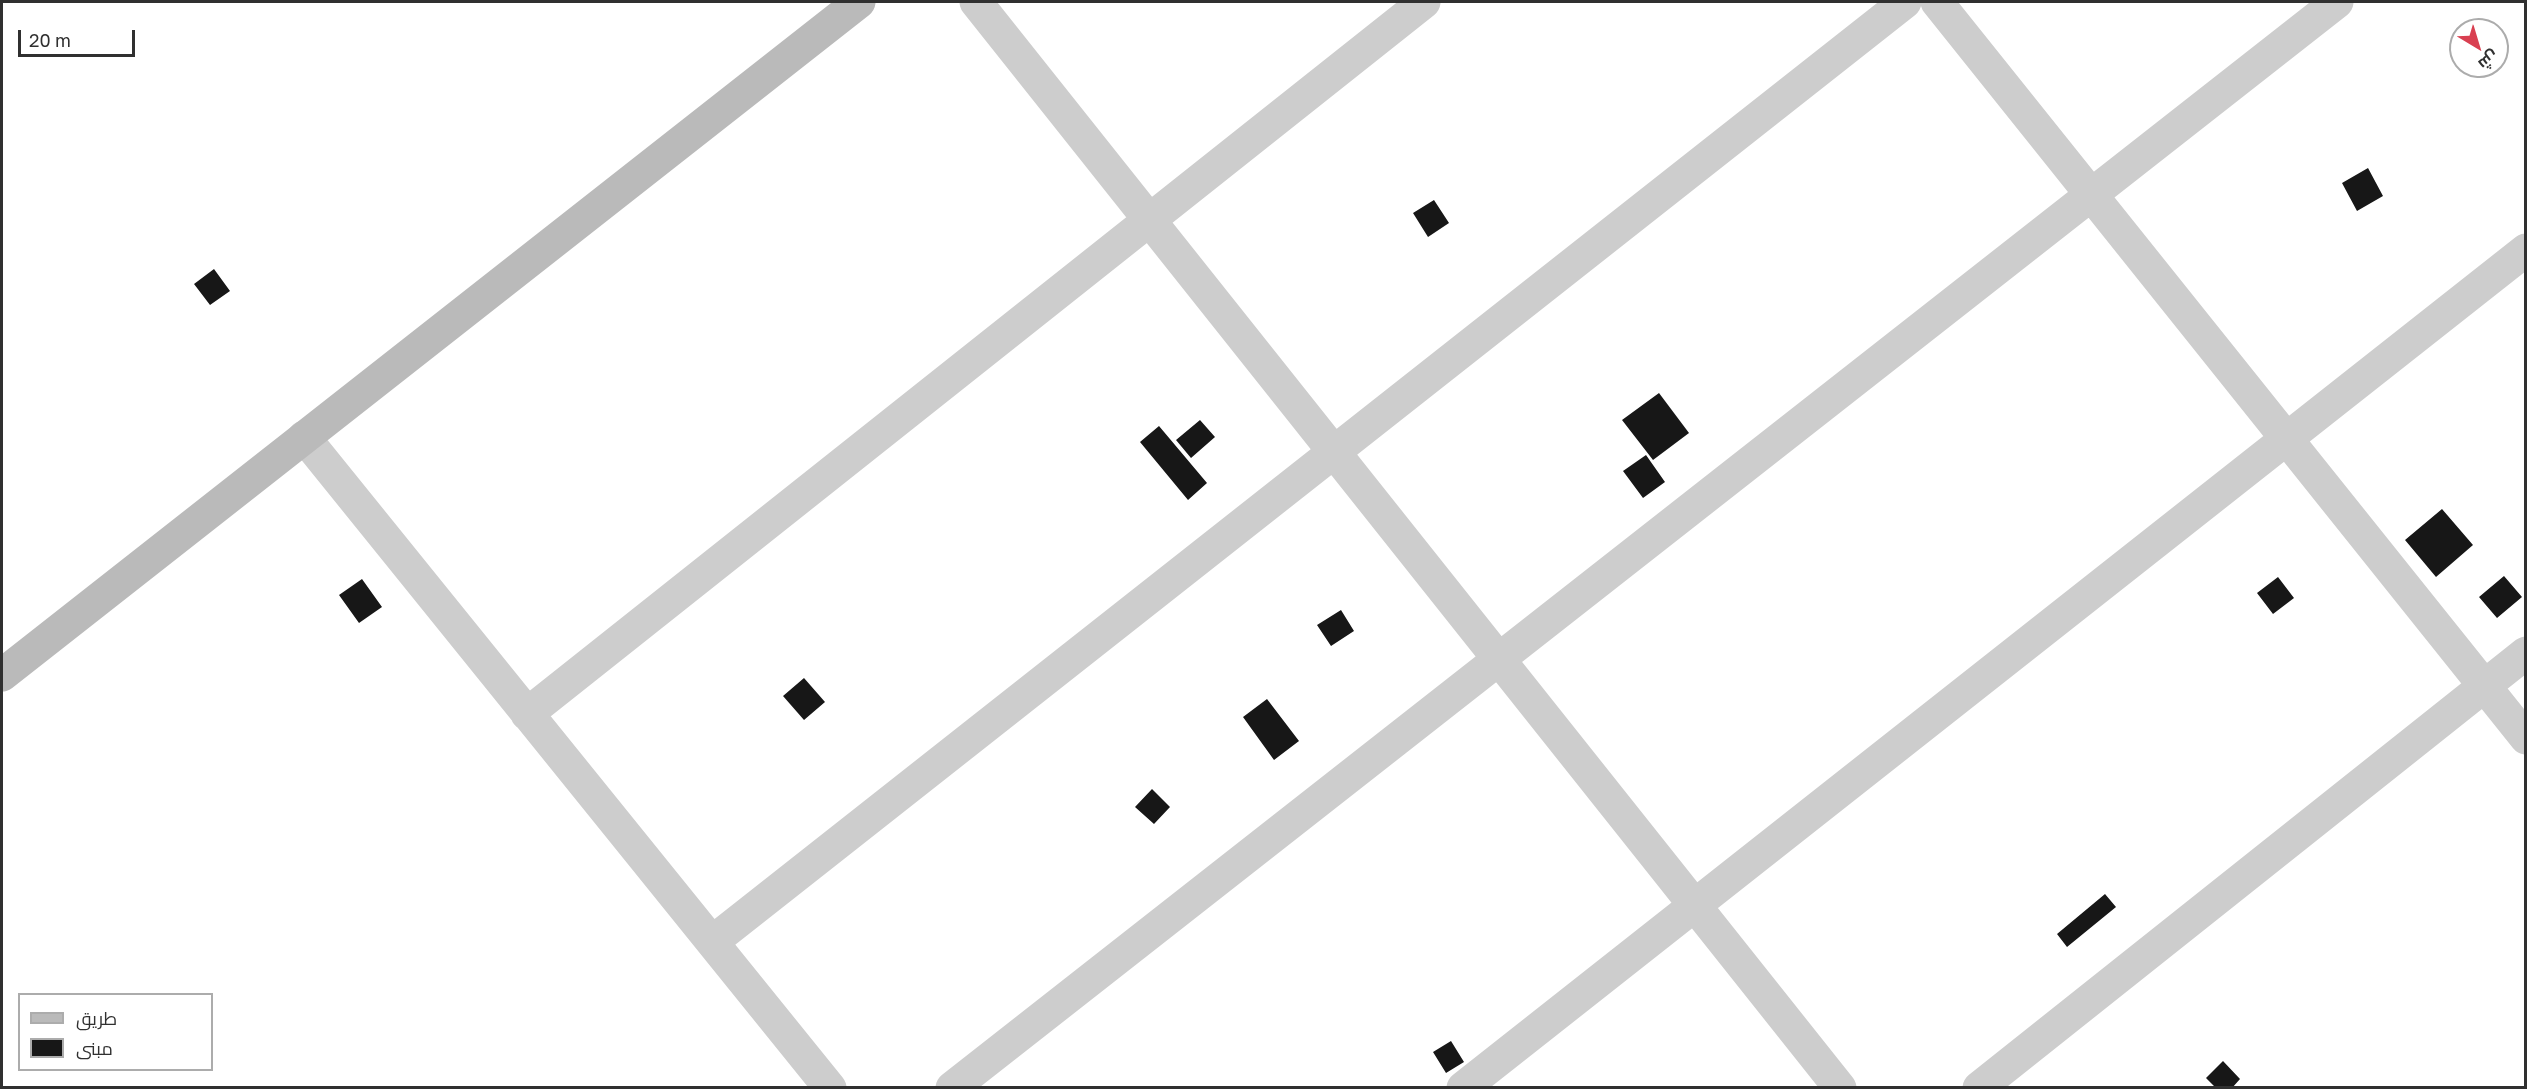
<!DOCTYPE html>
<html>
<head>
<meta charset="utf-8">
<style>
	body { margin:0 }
	#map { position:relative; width:2527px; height:1089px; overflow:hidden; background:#fff; font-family:"Golos Text",Cairo,sans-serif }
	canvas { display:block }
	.frame { position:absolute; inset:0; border:3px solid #303030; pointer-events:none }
	.legend { position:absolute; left:18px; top:993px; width:195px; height:78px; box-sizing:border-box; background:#fff; border:2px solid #acacac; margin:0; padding:8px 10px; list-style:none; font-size:18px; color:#303030 }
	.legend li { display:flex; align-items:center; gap:12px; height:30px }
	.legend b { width:30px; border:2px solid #acacac }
	.north { position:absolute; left:2449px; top:18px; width:60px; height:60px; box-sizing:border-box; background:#fff; border:2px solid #acacac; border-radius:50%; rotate:142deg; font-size:16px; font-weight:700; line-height:24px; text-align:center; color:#303030 }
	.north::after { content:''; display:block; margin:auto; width:21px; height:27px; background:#d94051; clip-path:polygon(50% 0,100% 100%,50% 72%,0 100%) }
	.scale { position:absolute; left:18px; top:30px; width:117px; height:27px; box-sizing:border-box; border:3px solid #303030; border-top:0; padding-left:8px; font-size:18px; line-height:21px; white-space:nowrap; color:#303030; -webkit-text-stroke:4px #fff; paint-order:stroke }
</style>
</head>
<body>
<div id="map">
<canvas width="2527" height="1089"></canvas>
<div class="frame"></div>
<ul class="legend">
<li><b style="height:8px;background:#bababa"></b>طريق</li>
<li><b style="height:16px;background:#171717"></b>مبنى</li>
</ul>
<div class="north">ش</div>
<div class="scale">20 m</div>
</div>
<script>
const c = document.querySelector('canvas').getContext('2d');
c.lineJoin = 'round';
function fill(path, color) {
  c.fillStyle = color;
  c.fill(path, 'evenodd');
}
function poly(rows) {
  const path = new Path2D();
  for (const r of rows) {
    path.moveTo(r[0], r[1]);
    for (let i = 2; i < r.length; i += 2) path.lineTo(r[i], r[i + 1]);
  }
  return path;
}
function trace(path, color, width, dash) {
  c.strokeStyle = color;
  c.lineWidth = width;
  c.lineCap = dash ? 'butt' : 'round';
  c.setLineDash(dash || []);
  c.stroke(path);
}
fill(poly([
	[2368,168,2383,196,2357,211,2342,183],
	[1434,200,1449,223,1428,237,1413,213],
	[214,269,230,291,210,305,194,284],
	[1659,393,1689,433,1653,460,1622,420],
	[1200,420,1215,437,1191,458,1176,440],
	[1159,426,1207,483,1188,500,1140,442],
	[1646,455,1665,482,1643,498,1623,471],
	[2442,509,2473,545,2436,577,2405,540],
	[2504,576,2522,597,2497,618,2479,597],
	[2278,577,2294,598,2273,614,2257,593],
	[362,579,382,607,359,623,339,595],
	[1341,610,1354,631,1331,646,1317,625],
	[804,678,825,702,804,720,783,696],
	[1267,699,1299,741,1274,760,1243,717],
	[1152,789,1170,807,1154,824,1135,807],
	[2105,894,2116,907,2067,947,2057,934],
	[1451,1041,1464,1062,1446,1073,1433,1052],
	[2223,1061,2240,1079,2232,1088,2216,1088,2206,1078]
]), '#171717');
trace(poly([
	[976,2,1840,1088],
	[1937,2,2526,738],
	[304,437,830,1088],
	[527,714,1424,2],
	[712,942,1905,2],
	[952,1088,2337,2],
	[1463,1088,2526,250],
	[1979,1088,2526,653]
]), '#cdcdcd', 33);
trace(poly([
	[2,675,859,2]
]), '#bababa', 33);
</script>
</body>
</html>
